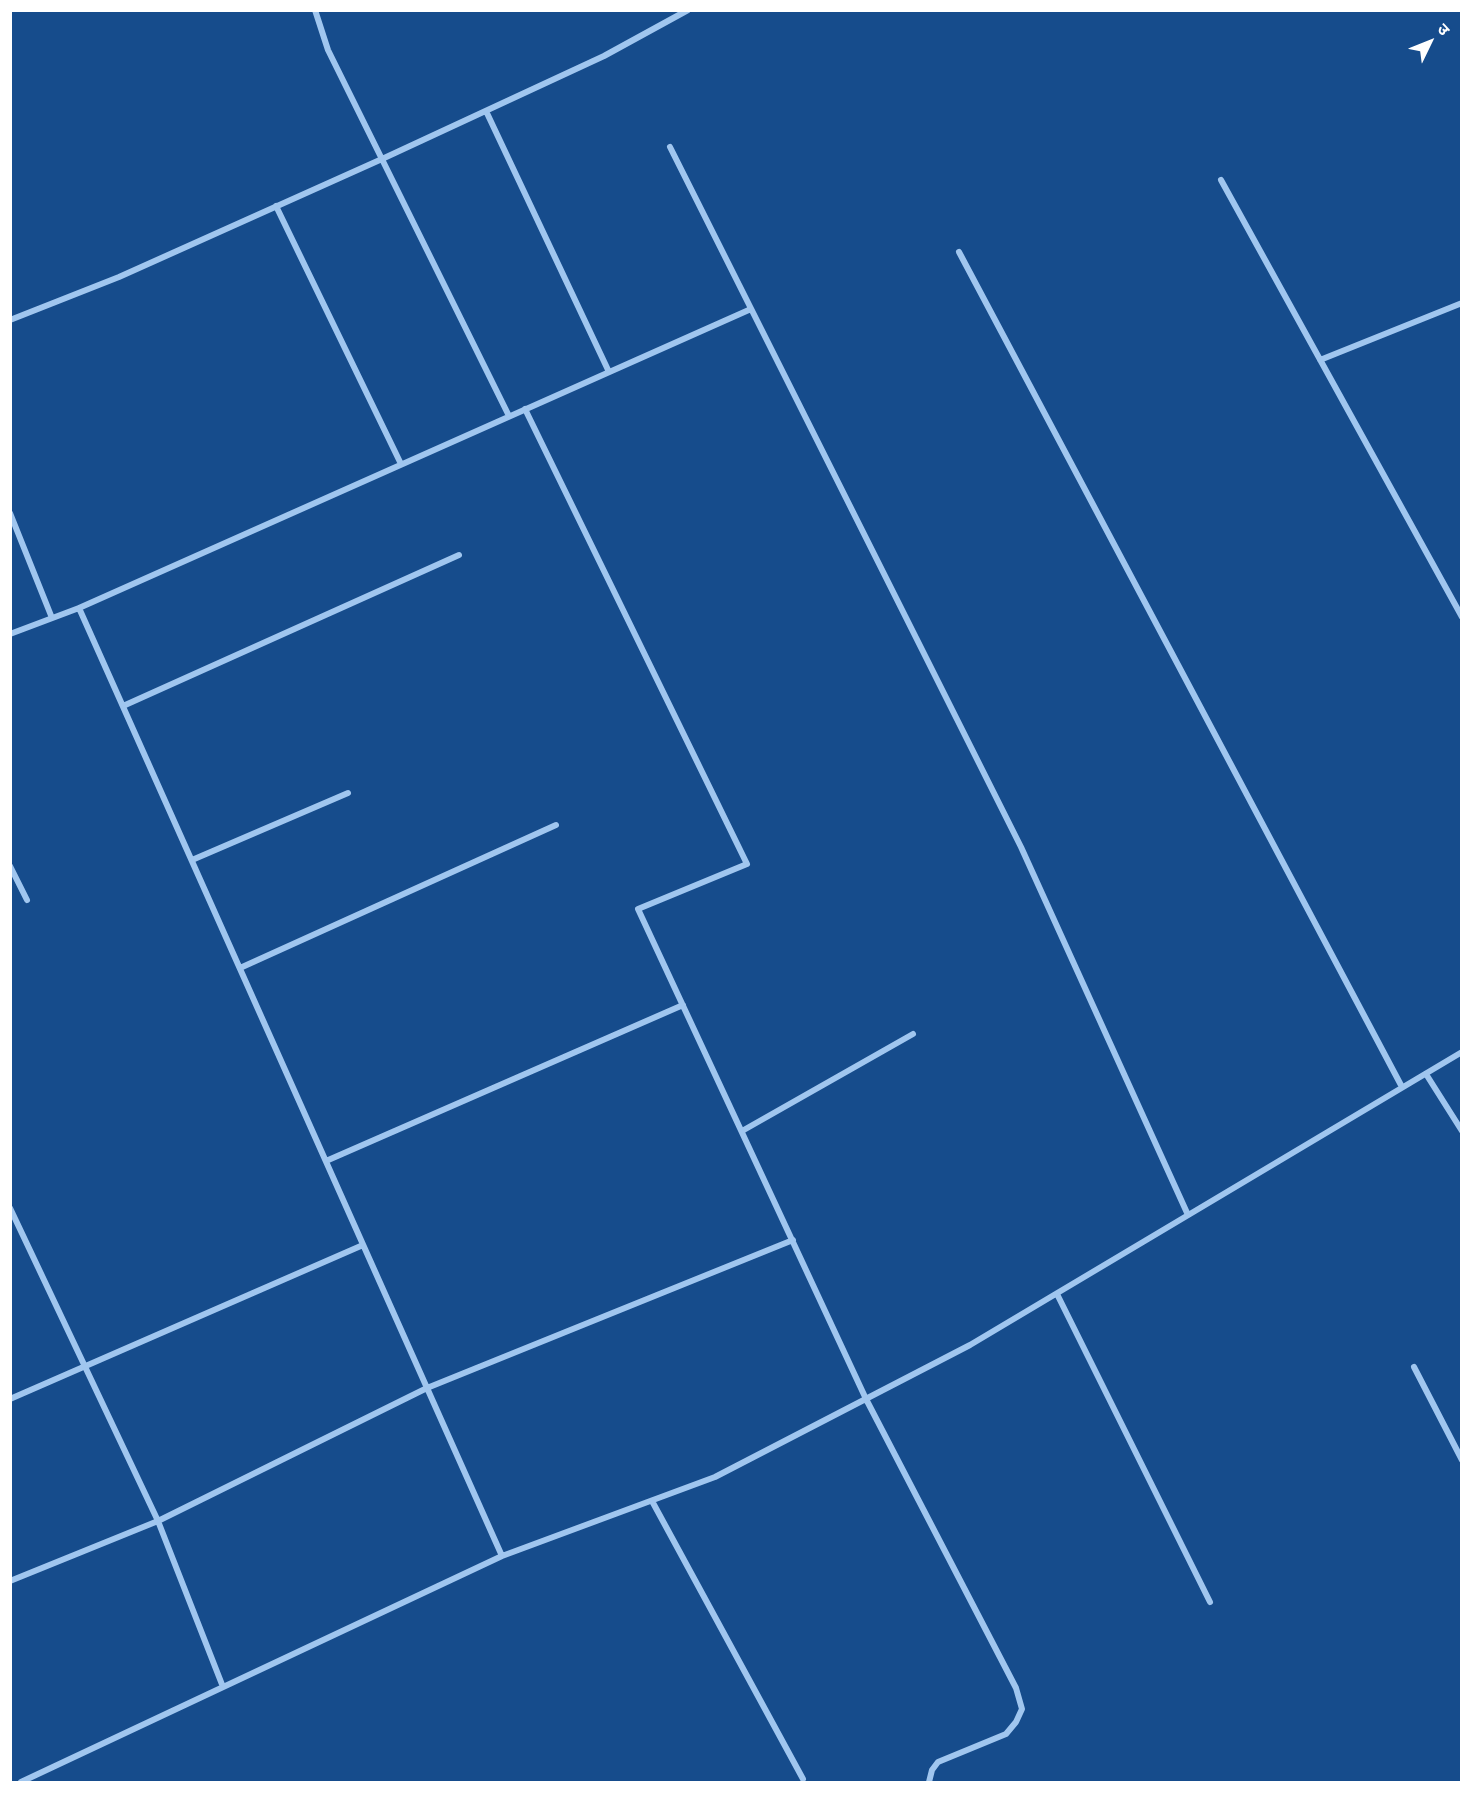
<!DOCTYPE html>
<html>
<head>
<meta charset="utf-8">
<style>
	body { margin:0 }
	#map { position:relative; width:1472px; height:1793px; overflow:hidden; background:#164c8c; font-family:"Varela Round","Noto Sans Devanagari",sans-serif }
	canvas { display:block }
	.frame { position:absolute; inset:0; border:12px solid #fff; pointer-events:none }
	.north { position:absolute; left:1400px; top:12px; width:60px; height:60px; -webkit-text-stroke:4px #164c8c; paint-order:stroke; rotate:47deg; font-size:16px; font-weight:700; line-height:24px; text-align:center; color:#fff }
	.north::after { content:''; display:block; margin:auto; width:21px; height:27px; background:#fff; clip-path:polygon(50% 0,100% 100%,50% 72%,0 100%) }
</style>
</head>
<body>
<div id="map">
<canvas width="1472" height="1793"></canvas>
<div class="frame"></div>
<div class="north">उ</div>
</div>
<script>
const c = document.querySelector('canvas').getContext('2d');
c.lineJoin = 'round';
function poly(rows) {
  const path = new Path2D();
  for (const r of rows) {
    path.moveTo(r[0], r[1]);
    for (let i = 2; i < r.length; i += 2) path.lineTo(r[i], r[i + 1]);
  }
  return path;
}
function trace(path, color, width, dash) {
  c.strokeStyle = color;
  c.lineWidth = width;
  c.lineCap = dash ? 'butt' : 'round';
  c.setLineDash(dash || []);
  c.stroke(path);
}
trace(poly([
	[315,10,328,50,509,416],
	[486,111,609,372],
	[670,147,1021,847,1188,1215],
	[1221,180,1462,617],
	[276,206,401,464],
	[959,252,1402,1087],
	[10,320,119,277,382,159,604,56,688,10],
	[1320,360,1462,303],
	[525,409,747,864,638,909,866,1399,1016,1688,1022,1709,1016,1722,1006,1734,938,1762,932,1770,929,1782],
	[10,513,52,618],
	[79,608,751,309],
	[10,634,79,608,502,1556,715,1477,970,1345,1462,1052],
	[123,706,459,555],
	[192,860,348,793],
	[10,866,27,900],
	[240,968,556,825],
	[1426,1074,1462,1131],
	[742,1131,913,1034],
	[326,1161,683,1005],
	[10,1208,158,1521,223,1687],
	[1057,1294,1210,1602],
	[1414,1367,1462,1460],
	[10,1399,363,1245],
	[652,1501,803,1779],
	[10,1581,158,1521,427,1388,793,1240],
	[21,1782,502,1556]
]), '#a0c6ef', 6);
</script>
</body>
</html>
